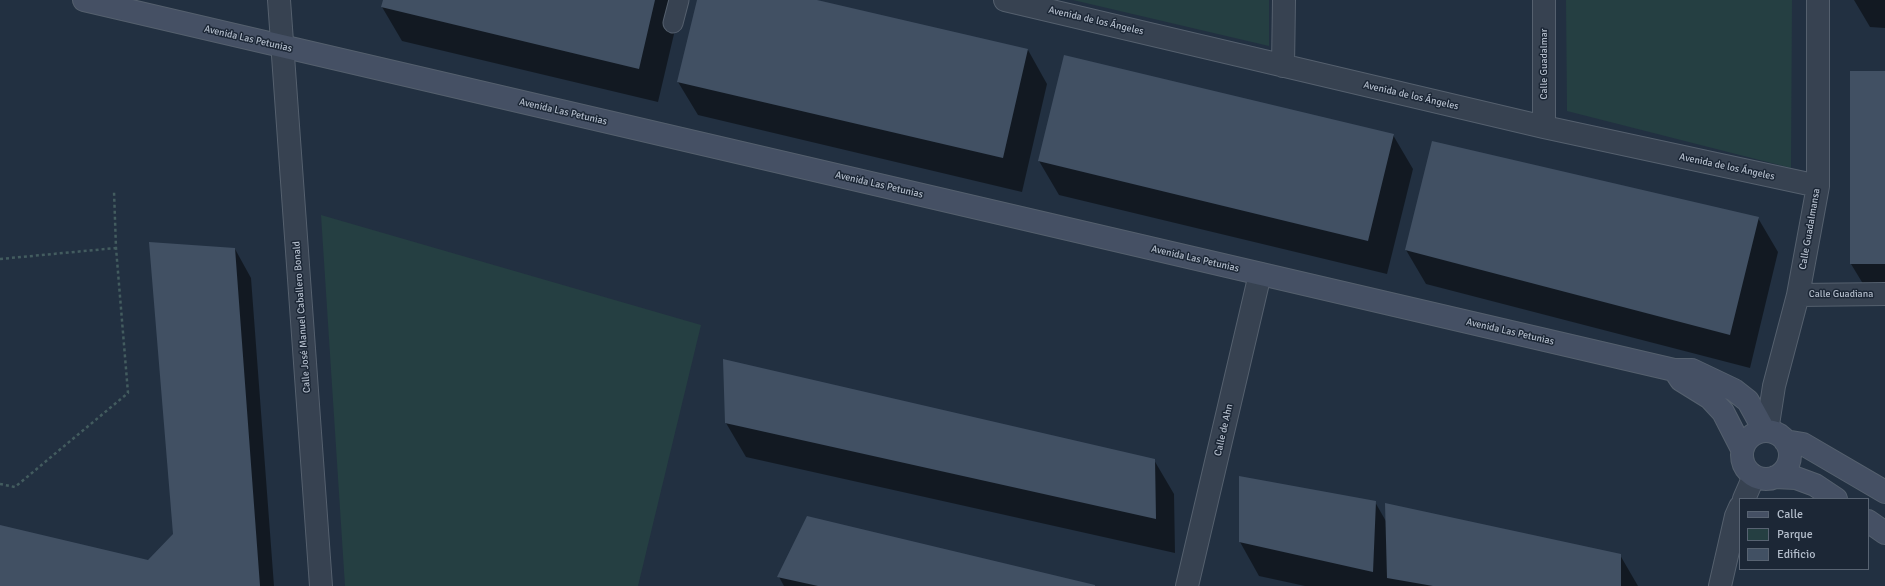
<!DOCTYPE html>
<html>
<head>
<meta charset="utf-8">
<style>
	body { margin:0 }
	#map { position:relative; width:1885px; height:586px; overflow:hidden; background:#223041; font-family:Signika,sans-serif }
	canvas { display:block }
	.legend { position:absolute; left:1739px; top:498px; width:130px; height:72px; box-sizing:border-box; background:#1c2736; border:1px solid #586372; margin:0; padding:5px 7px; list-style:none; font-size:12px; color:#b3bdcb }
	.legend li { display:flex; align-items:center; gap:8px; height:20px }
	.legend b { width:20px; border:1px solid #586372 }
</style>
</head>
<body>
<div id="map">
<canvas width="1885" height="586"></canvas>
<ul class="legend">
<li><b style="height:5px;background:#455064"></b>Calle</li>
<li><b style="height:11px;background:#253f42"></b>Parque</li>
<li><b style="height:11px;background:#415063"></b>Edificio</li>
</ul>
</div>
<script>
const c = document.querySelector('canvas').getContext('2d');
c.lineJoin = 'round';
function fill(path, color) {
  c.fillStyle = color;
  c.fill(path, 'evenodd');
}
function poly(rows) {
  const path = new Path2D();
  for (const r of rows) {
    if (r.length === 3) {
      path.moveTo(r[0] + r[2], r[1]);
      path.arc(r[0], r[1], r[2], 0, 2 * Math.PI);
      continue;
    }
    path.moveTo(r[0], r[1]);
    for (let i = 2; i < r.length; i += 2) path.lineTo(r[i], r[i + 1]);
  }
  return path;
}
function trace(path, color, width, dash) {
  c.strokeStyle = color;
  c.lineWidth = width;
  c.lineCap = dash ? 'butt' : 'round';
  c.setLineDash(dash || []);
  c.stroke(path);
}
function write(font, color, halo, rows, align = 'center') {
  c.font = font + ' Signika,sans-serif';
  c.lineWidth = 3;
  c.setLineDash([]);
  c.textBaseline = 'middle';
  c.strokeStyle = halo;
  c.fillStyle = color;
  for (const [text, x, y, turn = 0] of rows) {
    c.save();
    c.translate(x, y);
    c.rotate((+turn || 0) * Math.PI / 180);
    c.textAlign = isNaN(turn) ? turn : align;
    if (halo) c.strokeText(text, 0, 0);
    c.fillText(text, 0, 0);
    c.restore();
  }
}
fill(poly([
	[1073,0,1269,0,1269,46],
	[1566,0,1792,0,1791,168,1567,111],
	[321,215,701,325,638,586,345,586]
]), '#253f42');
fill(poly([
	[384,0,682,0,658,102,402,41,382,7],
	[698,0,813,0,1028,50,1047,84,1022,192,698,115,678,82],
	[1854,0,1885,0,1885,28,1870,27],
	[1885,72,1885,298,1871,297,1851,264],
	[1393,135,1413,169,1387,274,1059,195,1039,161],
	[1758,218,1778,252,1750,368,1426,284,1406,250],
	[235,249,251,278,274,586,0,586,0,526,149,561,174,535],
	[726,423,1154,460,1174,494,1175,553,746,457],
	[1375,502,1387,523,1620,555,1638,586,1305,586,1259,576,1240,542],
	[779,577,1093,586,784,586]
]), '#0007');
fill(poly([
	[383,0,655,0,639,69,381,7],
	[697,0,817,0,1028,49,1003,158,677,82],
	[1064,55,1394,134,1368,241,1038,161],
	[1850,71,1885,71,1885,264,1850,264],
	[1432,141,1759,217,1730,335,1405,250],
	[149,242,235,248,260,586,0,586,0,525,148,560,173,534],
	[723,359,1155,459,1156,519,725,423],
	[1239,476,1376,501,1373,572,1239,542],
	[1385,503,1621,554,1621,586,1433,586,1387,578],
	[807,516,1095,585,1095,586,818,586,777,577]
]), '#415063');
const lane = poly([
	[673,23,679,0]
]);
const street = poly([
	[279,0,321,586],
	[1005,0,1544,127,1818,186],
	[1544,0,1544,127],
	[1283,66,1284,0],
	[1798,295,1885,294],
	[1767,431,1774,386,1798,295,1818,186,1818,0],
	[1744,499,1754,476],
	[1187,586,1260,274],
	[1720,586,1736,516,1740,507]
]);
const secondary = poly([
	[84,0,1674,370,1692,370,1734,390,1748,401,1764,430],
	[1675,371,1681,380,1710,398,1723,412,1742,449],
	[1766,455,24],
	[1785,441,1803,444,1885,492],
	[1775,477,1796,478,1815,485,1836,499],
	[1868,521,1885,533]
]);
trace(lane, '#55606e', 21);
trace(street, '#55606e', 24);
trace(secondary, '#55606e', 24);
trace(poly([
	[0,259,116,248],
	[0,484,15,487,128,393,116,248,114,191]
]), '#435c5f', 2.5, [3, 3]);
trace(lane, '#374251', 19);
trace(street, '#374251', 22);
trace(secondary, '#455064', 22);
write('10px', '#b3bdcb', '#1c2736', [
	["Avenida de los Ángeles",1096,21,13],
	["Avenida Las Petunias",248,39,13],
	["Calle Guadalmar",1544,64,-90],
	["Avenida de los Ángeles",1411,96,13],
	["Avenida Las Petunias",563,112,13],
	["Avenida de los Ángeles",1727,167,12],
	["Avenida Las Petunias",879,185,13],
	["Calle Guadalmansa",1810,229,-80],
	["Avenida Las Petunias",1195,259,13],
	["Calle Guadiana",1841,294],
	["Calle José Manuel Caballero Bonald",302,317,-94],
	["Avenida Las Petunias",1510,332,13],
	["Calle de Ahn",1224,430,-77]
]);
</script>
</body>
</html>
